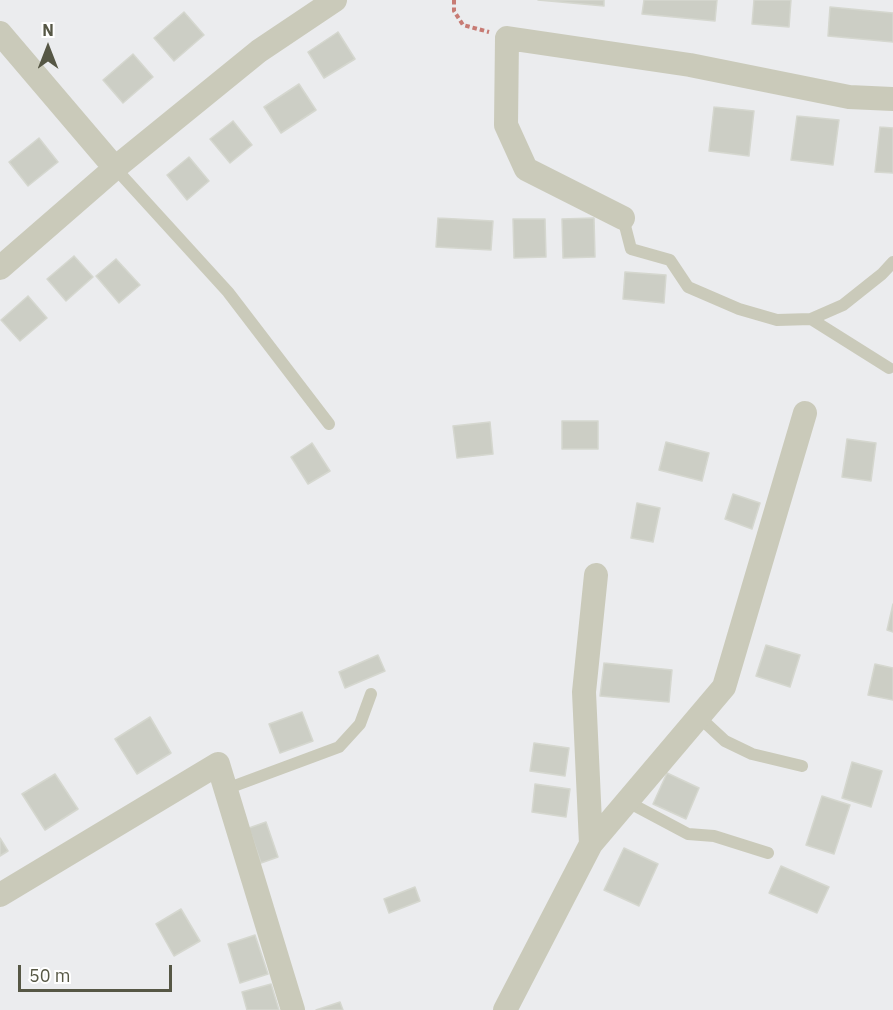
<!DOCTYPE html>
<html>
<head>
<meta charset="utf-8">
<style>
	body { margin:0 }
	#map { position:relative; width:893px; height:1010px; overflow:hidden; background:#ebecee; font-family:"IBM Plex Sans",sans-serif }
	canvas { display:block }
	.north { position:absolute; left:18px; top:18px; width:60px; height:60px; -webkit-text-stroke:4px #fff; paint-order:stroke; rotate:0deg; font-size:16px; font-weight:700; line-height:24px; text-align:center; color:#565745 }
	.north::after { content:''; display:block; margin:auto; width:21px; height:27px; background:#565745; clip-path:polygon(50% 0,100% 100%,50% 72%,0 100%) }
	.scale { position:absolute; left:18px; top:965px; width:154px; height:27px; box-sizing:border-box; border:3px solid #565745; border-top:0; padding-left:8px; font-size:18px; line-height:21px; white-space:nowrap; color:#565745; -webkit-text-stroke:4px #fff; paint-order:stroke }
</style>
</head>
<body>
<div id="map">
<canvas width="893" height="1010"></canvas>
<div class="north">N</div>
<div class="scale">50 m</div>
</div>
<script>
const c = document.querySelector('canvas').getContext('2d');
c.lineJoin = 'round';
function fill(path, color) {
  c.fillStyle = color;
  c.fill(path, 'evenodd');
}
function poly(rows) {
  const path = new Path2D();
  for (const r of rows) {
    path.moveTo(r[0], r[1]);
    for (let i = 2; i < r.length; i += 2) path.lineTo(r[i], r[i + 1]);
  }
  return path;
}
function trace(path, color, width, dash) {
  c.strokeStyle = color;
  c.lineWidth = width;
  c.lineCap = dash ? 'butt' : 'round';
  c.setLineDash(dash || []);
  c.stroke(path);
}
const building = poly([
	[538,0,604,0,604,6,538,0],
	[644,0,717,0,715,21,642,14,644,0],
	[754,0,791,0,789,27,752,24,754,0],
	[830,7,893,13,893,42,828,36,830,7],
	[184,12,204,35,174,61,154,38,184,12],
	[338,32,355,59,324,78,308,52,338,32],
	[133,54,153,77,123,103,103,80,133,54],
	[299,84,316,110,281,133,264,107,299,84],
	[714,107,754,111,749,156,709,151,714,107],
	[797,116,839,120,833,165,791,160,797,116],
	[233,121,252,145,230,163,210,139,233,121],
	[880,127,893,128,893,173,875,172,880,127],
	[39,138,58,162,28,186,9,162,39,138],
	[189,157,209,181,187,200,167,175,189,157],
	[438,218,493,221,491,250,436,247,438,218],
	[594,218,595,257,563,258,562,219,594,218],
	[513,219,545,219,546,257,514,258,513,219],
	[74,256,93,277,66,301,47,279,74,256],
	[116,259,140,285,119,303,96,276,116,259],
	[625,272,666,275,664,303,623,299,625,272],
	[28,296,47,318,20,341,1,320,28,296],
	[562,421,598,421,598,449,562,449,562,421],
	[490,422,493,454,457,458,453,426,490,422],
	[847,439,876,443,871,481,842,477,847,439],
	[666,442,709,453,702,481,659,470,666,442],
	[312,443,330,471,308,484,291,457,312,443],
	[733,494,760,503,752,529,725,519,733,494],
	[637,503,660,508,653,542,631,538,637,503],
	[893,604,893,632,887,630,893,604],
	[766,645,800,655,790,687,756,676,766,645],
	[378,655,385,671,345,688,339,672,378,655],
	[604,663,672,670,669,702,600,696,604,663],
	[875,664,893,668,893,700,868,695,875,664],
	[302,712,313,741,280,753,269,724,302,712],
	[150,717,171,753,137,774,115,739,150,717],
	[534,743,569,748,565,776,530,771,534,743],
	[852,762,882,771,871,807,842,798,852,762],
	[667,773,699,788,686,819,653,804,667,773],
	[55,774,78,809,45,830,22,794,55,774],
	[535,784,570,789,566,817,532,812,535,784],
	[822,796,850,805,834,854,806,845,822,796],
	[266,822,278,857,261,863,249,828,266,822],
	[0,838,8,851,0,856,0,838],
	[624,848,658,864,639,906,604,890,624,848],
	[781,866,829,887,817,913,769,893,781,866],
	[415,887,420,901,389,913,384,899,415,887],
	[181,909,200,941,174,956,156,924,181,909],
	[255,935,268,974,240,983,228,944,255,935],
	[271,984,279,1010,247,1010,242,992,271,984],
	[340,1002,343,1010,316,1010,340,1002]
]);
fill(building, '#cccec5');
trace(building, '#d5d7cf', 1.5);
trace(poly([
	[454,0,454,11,463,25,489,32]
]), '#c77b74', 4, [4.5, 3]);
trace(poly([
	[115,168,228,292,329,424],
	[623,218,631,249,670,260,688,287,739,309,777,320,811,319,843,305,882,274,893,262],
	[811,319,889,368],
	[698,716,725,741,752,754,802,766],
	[226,789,339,747,360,724,371,694],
	[626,801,688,834,714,836,768,853]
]), '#cacaba', 12);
trace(poly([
	[0,33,115,168],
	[623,218,526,169,506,125,507,38,690,65,849,97,893,99],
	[0,268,115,168,259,51,335,0],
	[591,844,584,692,596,575],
	[0,895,218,764,293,1010],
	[505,1010,591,844,724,687,805,413]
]), '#cacaba', 24);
</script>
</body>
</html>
